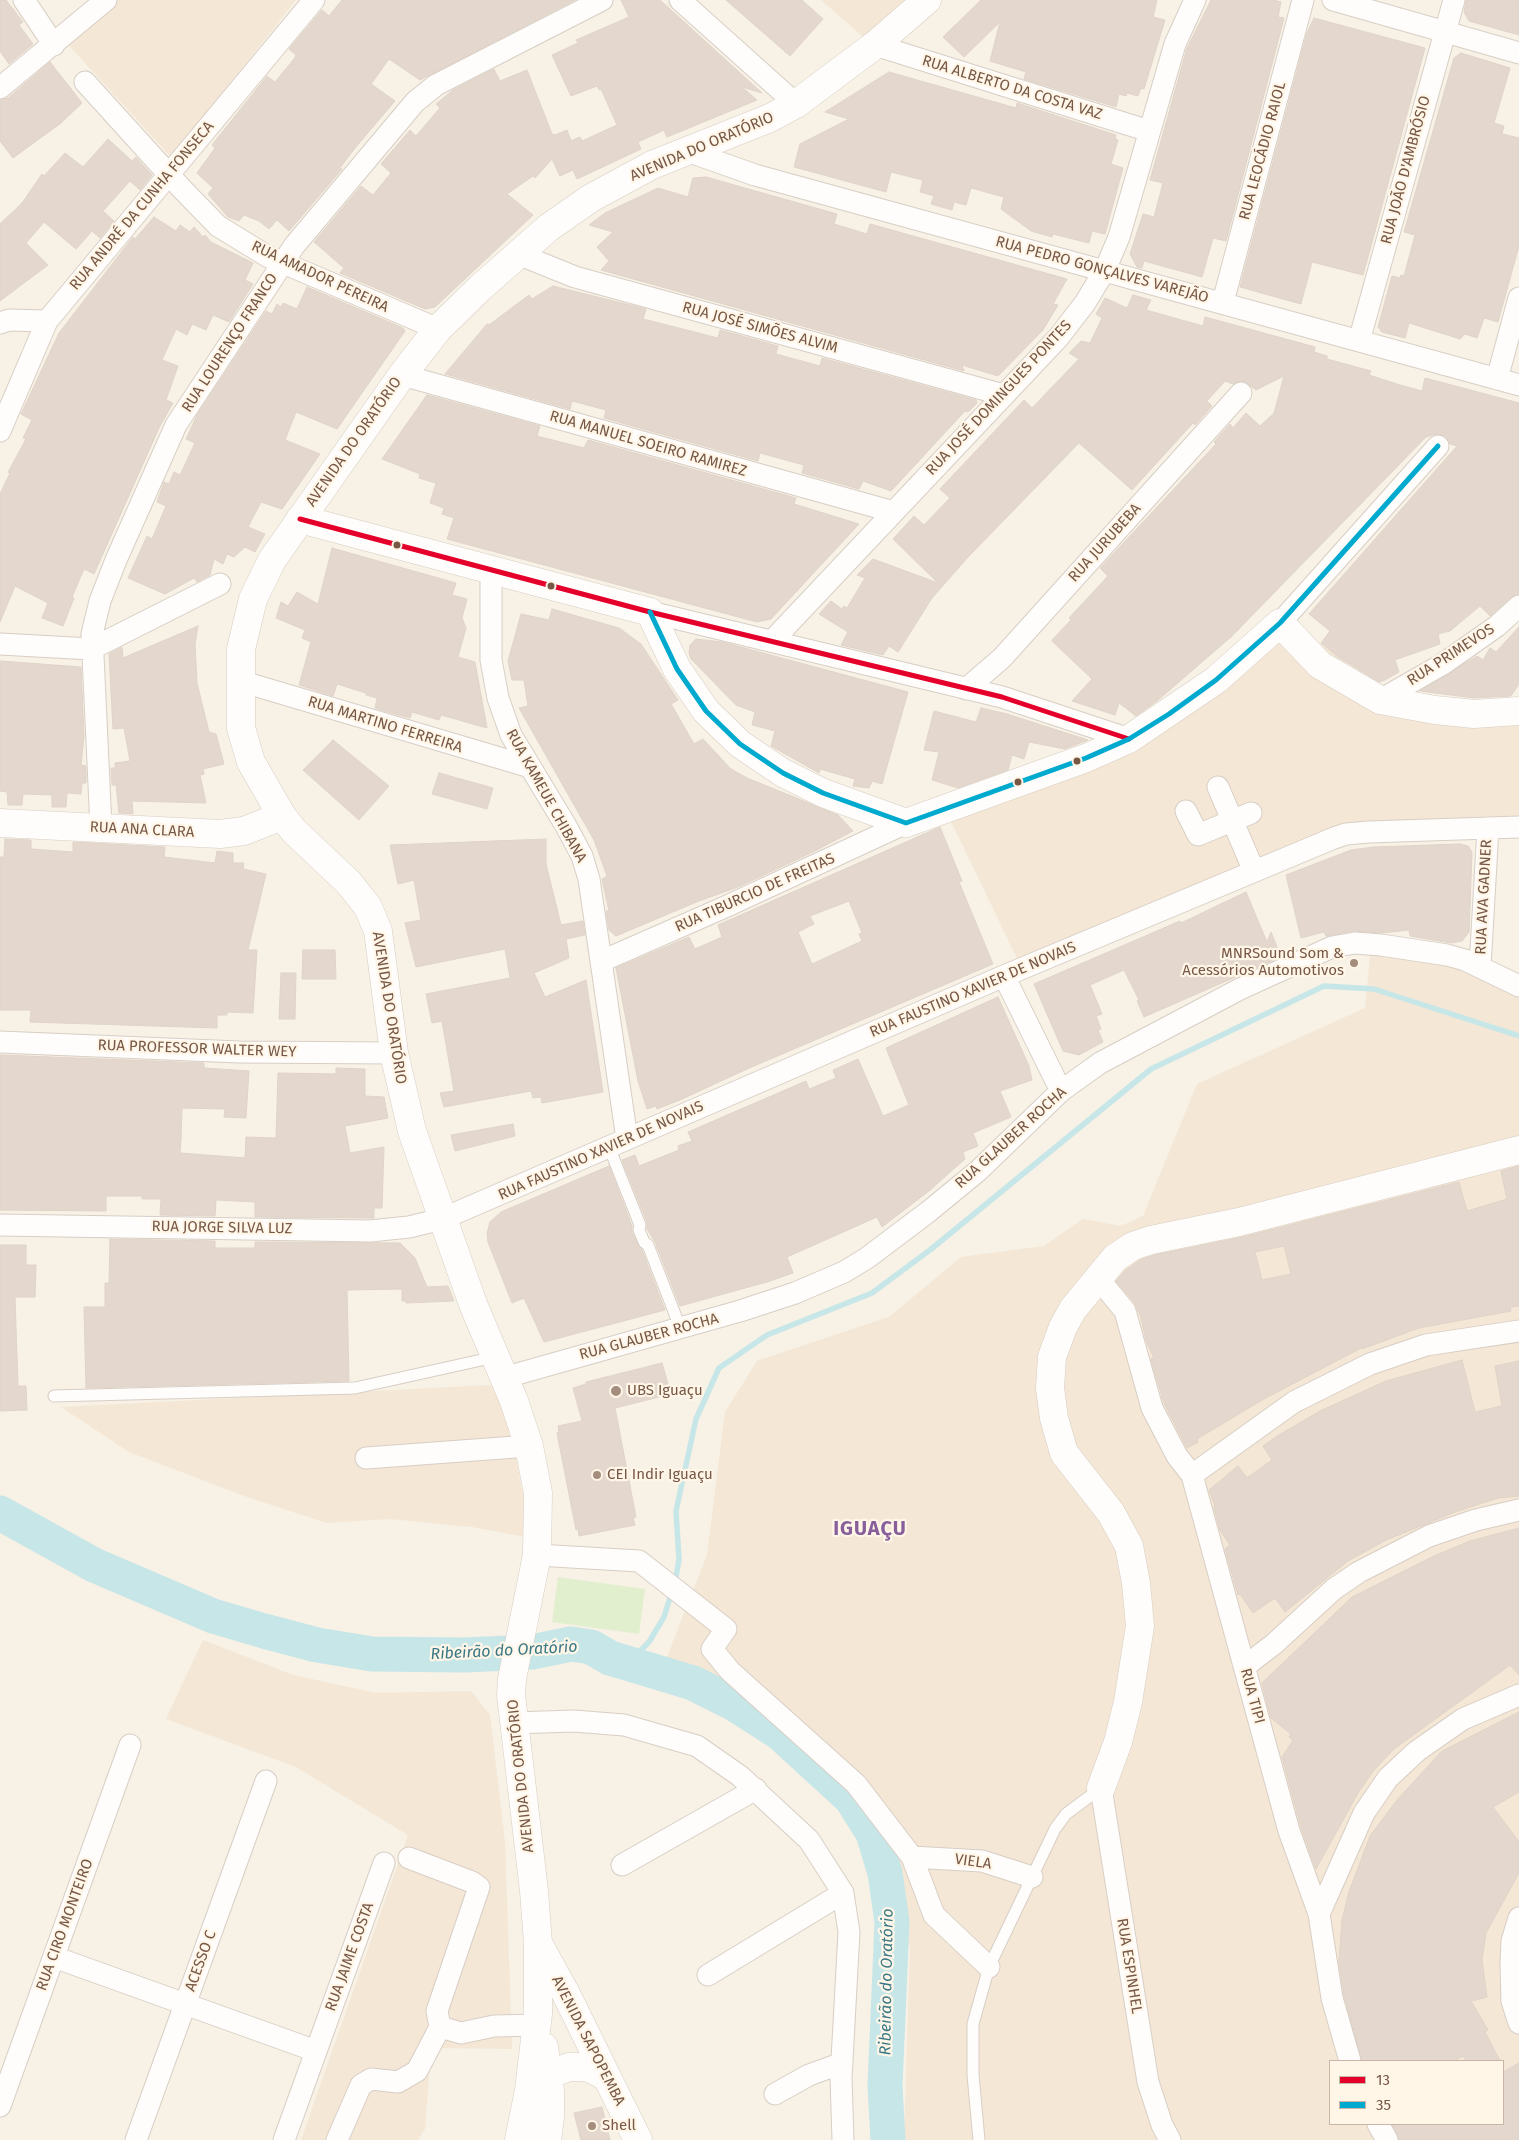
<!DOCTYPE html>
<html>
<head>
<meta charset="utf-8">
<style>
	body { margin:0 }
	#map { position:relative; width:1519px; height:2140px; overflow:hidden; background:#f7f1e6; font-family:"Fira Sans",sans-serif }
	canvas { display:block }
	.legend { position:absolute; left:1329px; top:2060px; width:175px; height:65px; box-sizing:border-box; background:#fff6e8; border:1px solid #c9b6a7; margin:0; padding:6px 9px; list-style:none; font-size:15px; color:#775745 }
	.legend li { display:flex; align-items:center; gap:10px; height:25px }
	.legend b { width:25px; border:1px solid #c9b6a7 }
</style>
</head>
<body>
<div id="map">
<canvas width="1519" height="2140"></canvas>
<ul class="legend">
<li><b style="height:6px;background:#e4002b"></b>13</li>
<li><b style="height:6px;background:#00a9ce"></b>35</li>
</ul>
</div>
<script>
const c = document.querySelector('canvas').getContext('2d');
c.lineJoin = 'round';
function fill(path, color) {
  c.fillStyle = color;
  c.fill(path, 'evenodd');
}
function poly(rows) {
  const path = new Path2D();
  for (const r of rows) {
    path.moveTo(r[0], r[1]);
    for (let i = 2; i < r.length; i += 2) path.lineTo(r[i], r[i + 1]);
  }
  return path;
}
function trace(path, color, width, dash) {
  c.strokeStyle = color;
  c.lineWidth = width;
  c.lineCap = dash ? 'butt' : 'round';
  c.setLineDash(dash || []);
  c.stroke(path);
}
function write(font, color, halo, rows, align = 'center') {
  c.font = font + ' "Fira Sans",sans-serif';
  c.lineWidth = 4.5;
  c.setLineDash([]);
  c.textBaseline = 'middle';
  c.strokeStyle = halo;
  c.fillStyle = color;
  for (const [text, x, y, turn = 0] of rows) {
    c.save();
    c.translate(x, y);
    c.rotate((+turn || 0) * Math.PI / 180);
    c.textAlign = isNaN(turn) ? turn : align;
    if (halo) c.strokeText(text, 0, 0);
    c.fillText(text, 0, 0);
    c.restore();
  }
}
fill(poly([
	[113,0,296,0,171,157,64,40],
	[821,0,906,0,868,41],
	[1296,625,1398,703,1519,713,1519,830,1362,836,1026,977,947,813,1150,739],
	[1371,946,1459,967,1519,992,1519,2140,904,2140,910,1949,896,1847,793,1747,658,1680,707,1555,725,1412,757,1361,889,1317,961,1257,1044,1246,1083,1219,1121,1226,1143,1216,1197,1084,1365,1008],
	[1330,2061,1503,2061,1503,2124,1330,2124],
	[491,1385,502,1406,515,1453,527,1516,526,1537,472,1527,390,1519,327,1523,247,1497,129,1452,61,1407],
	[203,1640,293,1675,376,1693,471,1691,490,1715,505,1842,512,2049,431,2048,425,2129,418,2140,301,2140,408,1835,296,1767,166,1719]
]), '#f4e7d5');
fill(poly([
	[558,1577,645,1589,639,1634,552,1622]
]), '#e2efcf');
trace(poly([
	[675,1583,679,1559,676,1511,696,1419,719,1368,767,1335,872,1293,930,1250,1151,1069,1324,986,1374,989,1519,1036],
	[628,1663,649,1642,664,1617,672,1591]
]), '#c7e6e8', 5.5);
trace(poly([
	[0,1513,94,1565,213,1616,264,1631,317,1645,372,1654,464,1655,532,1652,571,1644,591,1647,610,1658,693,1683,733,1703,780,1733,851,1798,873,1833,885,1873,892,1922,885,2086,888,2140]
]), '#c7e6e8', 35);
const building = poly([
	[0,0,6,0,23,22,19,25,33,44,9,64,0,51,0,0],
	[342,0,575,0,420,80,389,59,371,84,395,101,355,148,340,168,342,169,289,231,277,220,269,229,259,221,244,215,239,221,228,217,208,194,213,188,197,173,215,148,212,145,267,76,275,82,294,59,296,55,289,49,322,10,329,16,342,0],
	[621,0,660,0,762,93,742,87,757,100,667,137,664,130,638,142,641,149,577,179,573,170,560,176,552,159,535,178,533,176,507,194,533,215,435,307,425,309,340,273,344,268,314,242,361,186,373,195,391,173,381,164,410,130,416,136,440,108,436,104,453,90,494,69,500,81,527,70,552,134,555,135,567,130,571,141,580,137,582,141,617,125,601,89,599,90,597,86,571,96,552,55,578,43,576,40,629,17,621,0],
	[726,0,802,0,823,19,790,56,726,0],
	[981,0,1157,0,1153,17,1165,20,1144,89,1141,88,1138,96,1127,93,1126,96,1119,94,1116,107,1024,79,1026,72,990,61,1000,22,964,57,943,37,981,0],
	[1211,0,1273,0,1281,2,1278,17,1284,18,1226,241,1213,238,1202,277,1144,261,1142,268,1137,267,1130,254,1143,214,1154,217,1163,183,1150,180,1187,48,1211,0],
	[1466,0,1519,0,1519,35,1469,21,1464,12,1466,0],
	[1314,18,1425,48,1363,275,1312,262,1301,304,1240,287,1307,33,1314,18],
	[1461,53,1510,68,1494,123,1504,126,1502,134,1519,138,1519,246,1498,322,1484,318,1477,338,1465,334,1460,339,1409,323,1405,338,1382,332,1378,327,1392,276,1400,278,1401,275,1404,276,1415,235,1404,232,1454,58,1461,53],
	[50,62,82,103,61,123,13,158,0,141,0,100,8,98,50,62],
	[889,72,1016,108,1017,103,1116,135,1115,139,1118,140,1111,164,1123,168,1105,234,1092,231,1089,243,1053,234,1052,237,1031,231,1001,209,1004,197,971,188,966,205,954,202,952,210,931,204,934,196,920,192,923,180,891,172,886,192,794,167,800,144,849,119,825,112,889,72],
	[108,139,132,161,136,157,152,175,140,190,130,181,103,211,114,221,100,238,92,231,76,249,44,222,26,243,48,265,0,301,0,224,22,203,42,174,44,176,65,153,83,167,108,139],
	[706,177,837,214,834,224,867,234,870,224,1067,279,1053,304,1058,305,1043,330,998,376,962,365,964,371,601,270,609,261,597,247,613,232,589,225,605,213,658,188,688,197,693,178,706,177],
	[154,217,176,231,180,225,190,232,194,227,203,237,205,235,211,242,253,263,245,280,253,284,229,322,213,315,206,330,192,324,187,335,176,329,162,360,178,366,166,400,173,403,159,428,94,574,84,569,72,597,74,598,63,626,42,618,48,603,15,586,0,622,0,494,10,473,8,472,26,439,23,438,32,420,21,414,59,333,133,237,135,239,154,217],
	[553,286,646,309,643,319,718,338,720,330,778,346,776,354,820,366,822,358,976,400,977,403,968,412,965,411,891,491,863,481,859,489,802,473,804,465,760,453,758,461,604,418,606,410,572,401,570,409,445,374,487,324,489,325,529,295,532,299,553,286],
	[307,287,403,328,405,331,337,429,296,412,285,440,320,454,282,509,261,502,248,527,265,534,255,552,245,547,234,557,227,554,223,564,214,559,210,575,197,582,194,578,165,594,128,578,147,536,152,539,166,506,157,502,164,482,169,484,174,472,180,475,195,443,186,439,197,415,266,311,272,314,277,304,281,307,283,303,297,309,307,287],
	[1133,295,1151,300,1146,310,1203,326,1205,317,1315,347,1314,352,1327,356,1327,359,1371,371,1369,375,1400,385,1422,391,1425,378,1519,403,1519,594,1511,597,1490,616,1480,606,1450,631,1438,634,1440,644,1395,660,1399,672,1385,680,1379,682,1338,657,1321,643,1330,631,1309,614,1457,446,1450,444,1446,436,1435,434,1426,437,1232,636,1157,701,1136,716,1119,703,1115,715,1072,701,1092,679,1052,641,1053,639,1071,620,1069,618,1108,576,1100,568,1216,444,1214,442,1230,424,1233,428,1246,413,1260,426,1274,413,1284,376,1256,390,1244,381,1233,384,1225,381,1207,401,1212,406,1195,425,1193,423,1132,490,1079,443,969,556,932,598,898,652,889,646,883,655,841,645,848,632,819,614,831,601,842,609,844,606,847,608,865,578,857,575,873,559,938,583,893,539,914,516,924,525,950,498,940,489,1024,400,1032,408,1079,359,1069,353,1081,341,1090,343,1102,318,1096,314,1105,298,1127,308,1133,295],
	[427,395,540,426,537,436,584,448,588,440,796,498,794,504,859,524,771,619,757,622,447,539,454,518,442,514,444,508,430,503,436,483,419,478,420,474,382,459,427,395],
	[332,548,456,583,452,595,467,599,462,618,466,628,458,657,475,662,487,728,441,715,439,720,412,712,410,718,388,712,375,708,377,698,366,695,366,693,337,684,333,696,299,685,311,642,302,638,305,630,276,618,281,602,288,606,297,592,318,604,332,548],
	[552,609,619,628,641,644,678,700,671,704,694,744,703,739,731,769,747,778,838,815,853,831,815,851,738,887,699,901,616,936,609,930,606,911,609,911,602,879,607,876,594,840,519,708,528,706,524,680,512,680,508,661,521,614,549,620,552,609],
	[198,626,195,644,197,683,209,732,216,734,224,764,203,769,204,774,200,775,206,803,132,801,133,814,119,813,116,785,112,785,111,768,115,768,115,763,130,761,124,728,113,729,109,654,122,647,123,658,198,626],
	[1519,627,1519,684,1511,696,1474,698,1420,691,1477,656,1483,660,1490,648,1496,652,1519,627],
	[696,639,722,642,908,692,882,784,872,781,869,788,853,786,855,779,820,769,819,773,771,746,775,731,752,725,755,712,736,705,691,659,689,653,690,645,696,639],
	[0,661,81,667,84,736,81,765,86,766,86,783,82,783,81,794,67,793,66,807,52,807,52,795,23,794,22,805,8,805,7,792,0,791,0,661],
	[981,708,1007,714,1088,740,1065,749,1029,742,1024,759,1012,755,1008,770,958,788,932,780,939,752,924,750,934,711,976,722,981,708],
	[333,740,389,786,359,820,303,770,333,740],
	[439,773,493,788,487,809,432,794,439,773],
	[940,827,962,881,959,882,993,964,747,1069,680,1100,657,1109,656,1106,647,1109,638,1081,616,968,689,937,695,949,722,937,718,925,940,827],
	[849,901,862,933,859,934,862,941,812,964,798,932,814,924,810,916,849,901],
	[5,839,31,840,31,849,73,852,73,842,165,847,164,857,215,863,217,851,233,853,233,863,244,863,243,869,266,874,248,950,257,950,253,1013,227,1012,227,1015,217,1015,217,1028,30,1022,31,1010,0,1010,0,857,4,857,5,839],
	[546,839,546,864,561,925,583,921,585,935,566,939,569,958,534,973,545,997,586,980,603,1092,542,1103,541,1097,533,1098,531,1091,444,1107,440,1093,454,1091,442,1021,432,1023,426,994,510,978,505,949,416,967,405,923,421,920,414,880,398,884,390,845,546,839],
	[1460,844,1468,846,1472,852,1469,932,1462,941,1451,943,1410,936,1409,930,1382,933,1353,931,1326,936,1324,932,1301,938,1286,875,1351,850,1374,847,1460,844],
	[1246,892,1267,942,1271,932,1281,957,1144,1017,1137,1001,1139,1000,1124,970,1090,985,1102,1014,1096,1016,1101,1029,1098,1030,1103,1042,1079,1055,1063,1051,1034,984,1180,921,1181,923,1246,892],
	[303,950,335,950,336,979,302,979,303,950],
	[281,973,296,973,295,1019,279,1019,281,973],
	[998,997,1029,1066,1032,1080,1000,1091,1011,1117,973,1133,978,1146,963,1152,965,1159,929,1191,882,1227,877,1217,787,1257,793,1273,767,1282,680,1306,655,1242,647,1229,647,1222,622,1160,635,1155,639,1166,679,1150,678,1146,692,1141,688,1132,806,1081,809,1089,836,1078,833,1070,858,1059,883,1116,909,1105,886,1048,998,997],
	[0,1055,204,1063,204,1068,249,1071,246,1118,224,1117,225,1109,182,1108,181,1139,180,1153,245,1158,246,1137,276,1138,278,1073,336,1074,336,1068,365,1069,365,1096,384,1097,388,1118,345,1126,350,1153,384,1147,382,1208,374,1208,374,1218,369,1218,255,1217,255,1202,216,1200,215,1216,160,1215,161,1199,142,1199,142,1196,106,1196,106,1211,0,1210,0,1055],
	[513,1124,515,1136,455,1151,451,1135,513,1124],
	[609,1166,632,1226,632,1233,642,1250,665,1310,544,1342,524,1298,512,1303,488,1242,487,1233,490,1222,501,1212,609,1166],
	[1519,1166,1519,1306,1510,1307,1511,1311,1419,1328,1362,1349,1363,1347,1262,1400,1197,1439,1198,1442,1187,1448,1164,1403,1151,1359,1154,1358,1146,1340,1141,1317,1135,1303,1116,1281,1126,1270,1140,1260,1155,1255,1243,1237,1459,1182,1467,1211,1507,1199,1501,1171,1519,1166],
	[1284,1246,1291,1274,1262,1280,1255,1252,1284,1246],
	[110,1239,215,1241,215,1248,255,1248,255,1242,400,1243,415,1258,427,1287,448,1286,454,1301,406,1303,406,1301,402,1301,402,1289,347,1290,349,1381,86,1388,84,1307,105,1307,105,1283,109,1283,110,1239],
	[0,1245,26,1245,26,1265,36,1265,35,1297,15,1297,18,1386,26,1386,27,1410,0,1411,0,1245],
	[1462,1360,1475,1412,1502,1406,1495,1366,1519,1361,1519,1496,1498,1498,1458,1511,1386,1540,1348,1561,1285,1612,1275,1598,1253,1613,1240,1594,1238,1595,1225,1549,1230,1545,1220,1530,1214,1508,1215,1506,1209,1490,1238,1466,1247,1478,1272,1460,1263,1446,1279,1435,1320,1411,1386,1381,1462,1360],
	[662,1363,671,1394,615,1408,636,1517,633,1518,635,1525,579,1536,578,1529,576,1530,557,1433,559,1432,558,1426,582,1421,573,1388,586,1384,586,1382,662,1363],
	[1519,1528,1519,1675,1510,1665,1394,1749,1374,1770,1358,1793,1316,1869,1301,1827,1282,1757,1293,1740,1289,1737,1291,1734,1271,1718,1262,1683,1352,1597,1434,1556,1470,1541,1519,1528],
	[1519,1712,1519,1792,1493,1807,1519,1842,1519,1873,1486,1933,1482,1960,1487,1997,1471,2001,1488,2030,1485,2032,1500,2061,1466,2061,1463,2056,1454,2061,1362,2061,1344,1995,1339,1962,1342,1920,1349,1892,1370,1836,1397,1800,1442,1751,1519,1712],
	[1519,2063,1519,2140,1399,2140,1392,2124,1503,2124,1503,2072,1519,2063],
	[602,2107,610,2140,581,2140,574,2113,602,2107]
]);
fill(building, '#e4d8ce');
trace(building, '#e0d3c8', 1);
const lane = poly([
	[609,1147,640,1225,639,1230,644,1242,648,1245,680,1327],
	[54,1396,355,1388,495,1357],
	[979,2140,973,2075,973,2024,989,1967,1055,1829,1066,1814,1101,1788]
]);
const street = poly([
	[24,0,54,45],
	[680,0,796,104],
	[1333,0,1519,53],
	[875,45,1149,131],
	[85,82,182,189,218,226,267,256,438,329],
	[0,88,106,0],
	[687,151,755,175,1519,385],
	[518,254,575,277,1004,395],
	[1223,302,1303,0],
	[0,323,9,320,47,321],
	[1359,341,1454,0],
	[402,375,894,512],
	[1497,379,1519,298],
	[0,431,47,321,314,0],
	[491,571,491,660,498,698,511,735,566,826,582,856,589,879,627,1139],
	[650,612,1002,697,1129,739],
	[1280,623,1438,446],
	[772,641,1058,338,1085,303,1105,270,1119,237,1175,44,1195,0],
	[0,644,91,649,220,584],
	[240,681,530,767],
	[966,689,1002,658,1241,393],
	[1380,700,1443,664,1497,626,1519,606],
	[1218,787,1254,871],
	[1186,811,1198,835,1251,813],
	[101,828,92,634,100,601,116,560,176,425,294,246,415,102,436,85,602,0],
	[602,961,725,907,906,823],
	[1480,967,1488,828],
	[1004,976,1061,1091],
	[0,1042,239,1052,394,1053],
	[0,1225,370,1231,409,1227,442,1219,1004,976,1334,838,1346,834,1369,832,1519,827],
	[1098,1278,1125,1311,1152,1408,1177,1456,1192,1475,1289,1831,1319,1914,1332,1998,1350,2061],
	[503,1378,740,1311,795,1293,844,1272,867,1258,928,1212,978,1171,1061,1091,1100,1063,1240,989,1332,947,1355,943,1381,945,1447,955,1465,960,1519,986],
	[366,1458,529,1446],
	[1192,1475,1294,1402,1370,1364,1426,1345,1519,1331],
	[537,1555,639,1561,726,1629,712,1649,730,1671,856,1784,912,1857,934,1915,989,1967],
	[1244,1667,1274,1644,1334,1589,1359,1572,1429,1536,1476,1520,1519,1510],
	[513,1723,574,1721,624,1725,697,1746,740,1776,809,1840,843,1893,849,1932,841,2078,843,2140],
	[1101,1788,1148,2082,1162,2125,1170,2140],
	[912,1857,982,1861,1032,1877],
	[409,1858,472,1882,479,1887,437,2011,440,2027,461,2033,494,2026,537,2025],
	[622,1865,756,1789],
	[1319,1914,1364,1813,1388,1778,1417,1751,1463,1719,1519,1695],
	[1519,1918,1512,1941,1511,1965,1512,2001,1519,2023],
	[54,1957,316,2051],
	[708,1975,843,1893],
	[775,2094,809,2075,842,2063],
	[0,2106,130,1745],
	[1378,2124,1387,2140],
	[136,2140,266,1781],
	[284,2140,384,1863],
	[337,2140,361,2085,371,2079,398,2082,417,2071,440,2027]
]);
const secondary = poly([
	[300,519,650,612,677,669,706,711,740,744,783,773,823,793,906,823,1086,758,1129,739,1216,680,1280,623,1320,665,1380,700,1435,710,1474,714,1519,711],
	[0,823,220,834,244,831,282,816],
	[1101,1788,1118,1742,1128,1702,1140,1626,1136,1583,1129,1546,1111,1513,1064,1453,1054,1418,1050,1388,1052,1357,1063,1327,1073,1309,1115,1258,1133,1246,1151,1240,1239,1222,1519,1150],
	[539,1945,566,1994,638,2140],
	[544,2047,550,2091,550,2117,547,2140],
	[534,2086,548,2075,569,2067,587,2067,605,2076],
	[519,2140,529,2090,538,2014,538,1943,534,1891,511,1695,512,1679,537,1555,538,1493,529,1446,514,1401,473,1304,412,1131,394,1053,378,931,368,907,349,883,294,831,282,816,251,762,241,728,241,649,253,599,272,560,402,375,438,329,480,288,548,228,591,198,652,165,770,118,796,104,875,45,927,0]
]);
trace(lane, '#d8cec5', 13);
trace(street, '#d8cec5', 23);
trace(secondary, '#d8cdc3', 29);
trace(lane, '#fefdfb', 11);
trace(street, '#fefdfb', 21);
trace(secondary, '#fefdfb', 28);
trace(poly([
	[300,519,650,612,1002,697,1129,739]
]), '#e4002b', 5);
trace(poly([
	[650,612,677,669,706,711,740,744,783,773,823,793,906,823,1086,758,1129,739,1169,714,1216,680,1280,623,1438,446]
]), '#00a9ce', 5);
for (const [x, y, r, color] of [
	[397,545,4.5,"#775745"],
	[551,586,4.5,"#775745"],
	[1077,761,4.5,"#775745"],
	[1018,782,4.5,"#775745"],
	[1354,963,5,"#a48d7d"],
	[616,1391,6,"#a48d7d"],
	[597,1475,5,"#a48d7d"],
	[592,2126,5,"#a48d7d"]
]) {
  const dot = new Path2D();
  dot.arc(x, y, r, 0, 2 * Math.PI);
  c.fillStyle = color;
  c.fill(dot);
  trace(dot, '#fff6e8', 2);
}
write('15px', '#775745', '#fff6e8', [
	["RUA ALBERTO DA COSTA VAZ",1012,88,17],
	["AVENIDA DO ORATÓRIO",702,147,-23],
	["RUA LEOCÁDIO RAIOL",1263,151,-75],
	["RUA JOÃO D'AMBRÓSIO",1406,170,-75],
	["RUA ANDRÉ DA CUNHA FONSECA",142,206,-50],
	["RUA PEDRO GONÇALVES VAREJÃO",1102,270,15],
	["RUA AMADOR PEREIRA",320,277,25],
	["RUA JOSÉ SIMÕES ALVIM",760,328,15],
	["RUA LOURENÇO FRANCO",230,343,-57],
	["RUA JOSÉ DOMINGUES PONTES",999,398,-47],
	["AVENIDA DO ORATÓRIO",354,442,-55],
	["RUA MANUEL SOEIRO RAMIREZ",648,444,16],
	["RUA JURUBEBA",1105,543,-48],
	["RUA PRIMEVOS",1451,655,-33],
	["RUA MARTINO FERREIRA",385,725,17],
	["RUA KAMEUE CHIBANA",546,796,61],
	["RUA ANA CLARA",142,830,3],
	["RUA TIBURCIO DE FREITAS",755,893,-24],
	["RUA AVA GADNER",1484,897,-87],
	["RUA FAUSTINO XAVIER DE NOVAIS",973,990,-23],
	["AVENIDA DO ORATÓRIO",389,1008,81],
	["RUA PROFESSOR WALTER WEY",197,1049,2],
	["RUA GLAUBER ROCHA",1011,1138,-42],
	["RUA FAUSTINO XAVIER DE NOVAIS",601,1151,-24],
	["RUA JORGE SILVA LUZ",222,1228,1],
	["RUA GLAUBER ROCHA",649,1337,-15],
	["RUA TIPI",1252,1696,75],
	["AVENIDA DO ORATÓRIO",521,1776,-96],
	["VIELA",973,1862,8],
	["RUA CIRO MONTEIRO",65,1925,-70],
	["RUA JAIME COSTA",350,1957,-70],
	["ACESSO C",201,1961,-70],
	["RUA ESPINHEL",1129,1966,81],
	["AVENIDA SAPOPEMBA",588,2041,63]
]);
write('15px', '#775745', '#fff6e8', [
	["MNRSound Som &",1344,954,"right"],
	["Acessórios Automotivos",1344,971,"right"],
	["UBS Iguaçu",627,1391],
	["CEI Indir Iguaçu",607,1475],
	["Shell",602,2126]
], 'left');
write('italic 16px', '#3a7886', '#fff6e8', [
	["Ribeirão do Oratório",504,1651,-3],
	["Ribeirão do Oratório",887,1982,-89]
]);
c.letterSpacing = '1px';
write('bold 20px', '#885f9b', '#fff6e8', [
	["IGUAÇU",870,1529]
]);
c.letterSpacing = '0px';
</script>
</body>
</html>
